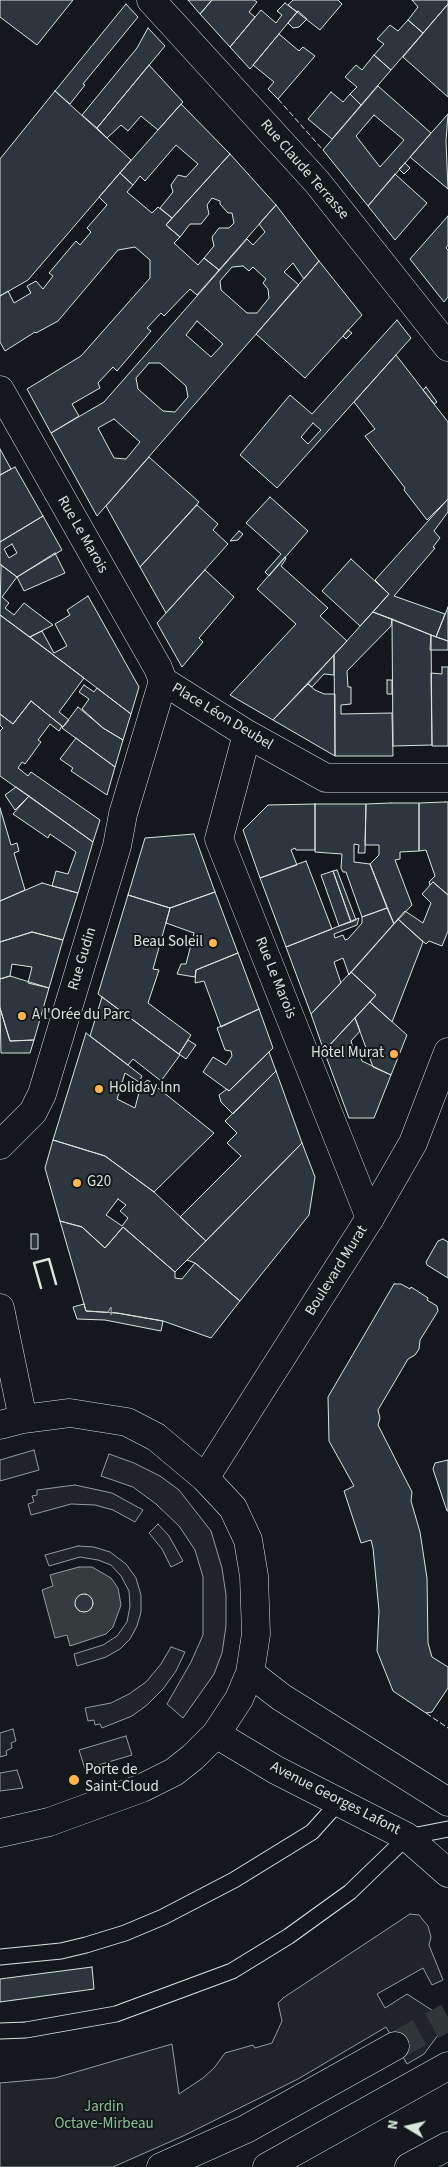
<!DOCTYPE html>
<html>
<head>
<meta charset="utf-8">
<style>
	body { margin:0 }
	#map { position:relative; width:448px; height:2167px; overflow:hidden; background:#14181c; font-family:"Source Sans 3",sans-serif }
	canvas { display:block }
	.north { position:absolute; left:383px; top:2102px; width:50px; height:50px; -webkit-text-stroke:4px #14181c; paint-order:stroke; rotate:279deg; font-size:14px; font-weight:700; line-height:20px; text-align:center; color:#d8e6dc }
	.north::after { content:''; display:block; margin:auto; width:18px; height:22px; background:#d8e6dc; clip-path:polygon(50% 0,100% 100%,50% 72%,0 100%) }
</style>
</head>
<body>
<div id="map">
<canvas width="448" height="2167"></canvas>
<div class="north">N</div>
</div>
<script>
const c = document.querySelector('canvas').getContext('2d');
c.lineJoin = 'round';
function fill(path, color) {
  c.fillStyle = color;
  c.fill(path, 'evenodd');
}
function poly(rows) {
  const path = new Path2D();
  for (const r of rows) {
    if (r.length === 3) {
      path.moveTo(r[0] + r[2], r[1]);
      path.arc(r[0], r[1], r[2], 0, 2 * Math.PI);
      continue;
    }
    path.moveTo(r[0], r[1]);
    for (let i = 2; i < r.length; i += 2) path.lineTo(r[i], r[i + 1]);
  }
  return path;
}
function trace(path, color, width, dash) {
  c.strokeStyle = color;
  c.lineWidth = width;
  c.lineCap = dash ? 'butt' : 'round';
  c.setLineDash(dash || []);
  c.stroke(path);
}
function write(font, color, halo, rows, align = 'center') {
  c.font = font + ' "Source Sans 3",sans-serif';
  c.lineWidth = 4;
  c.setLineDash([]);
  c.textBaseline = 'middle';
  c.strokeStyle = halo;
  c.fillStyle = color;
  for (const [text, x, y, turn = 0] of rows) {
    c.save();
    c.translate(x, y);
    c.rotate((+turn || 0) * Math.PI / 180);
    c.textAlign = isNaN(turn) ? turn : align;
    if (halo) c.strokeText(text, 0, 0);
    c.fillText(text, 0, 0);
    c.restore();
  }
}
const green = poly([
	[34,1450,39,1470,0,1481,0,1460,34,1450],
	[109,1454,134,1463,160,1476,179,1490,211,1531,222,1568,226,1595,226,1626,222,1653,214,1674,183,1718,167,1704,191,1662,203,1635,203,1577,195,1550,179,1526,156,1504,133,1487,101,1476,109,1454],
	[75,1485,112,1493,143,1510,135,1522,113,1510,95,1505,71,1504,31,1515,28,1504,34,1502,32,1496,37,1495,37,1490,75,1485],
	[158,1524,169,1536,183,1561,171,1567,162,1549,149,1533,158,1524],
	[78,1546,94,1547,110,1552,126,1564,136,1578,141,1595,141,1612,137,1626,130,1639,120,1649,106,1657,77,1666,74,1654,103,1645,117,1636,127,1622,130,1606,129,1591,121,1576,111,1565,98,1560,80,1557,49,1566,45,1555,78,1546],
	[171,1647,185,1652,176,1671,163,1689,147,1705,132,1716,102,1728,100,1724,95,1725,94,1720,88,1721,85,1708,111,1703,129,1694,146,1682,161,1664,171,1647],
	[13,1729,16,1741,11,1743,12,1748,6,1751,7,1755,0,1757,0,1733,13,1729],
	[126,1736,132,1755,85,1769,79,1750,126,1736],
	[17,1770,23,1788,0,1791,0,1773,17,1770],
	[410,1914,419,1915,428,1926,431,1937,429,1945,443,1980,432,1985,423,1968,377,1994,385,2008,407,1994,447,2020,447,2023,424,2054,407,2064,386,2027,298,2079,183,2136,113,2167,0,2167,0,2083,55,2078,172,2044,179,2094,203,2078,214,2068,225,2053,253,2045,255,2048,272,2043,282,2021,278,2003,283,1998,410,1914]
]);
fill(green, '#202428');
trace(green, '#939e99', 1);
const water = poly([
	[79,1567,92,1567,111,1578,118,1588,121,1605,113,1627,106,1634,70,1646,67,1635,55,1638,42,1590,53,1586,50,1575,79,1567],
	[86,1594,91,1598,93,1604,91,1609,85,1612,79,1611,75,1606,76,1600,80,1595,86,1594]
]);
fill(water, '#363b3e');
trace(water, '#939e99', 1);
const building = poly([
	[0,0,73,0,37,45,0,17,0,0],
	[188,0,212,0,200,14,188,0],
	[212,0,254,0,257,2,249,12,255,17,230,47,200,14,212,0],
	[293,0,338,0,342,4,320,30,288,5,293,0],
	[412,0,448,0,448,4,423,33,408,20,418,7,412,0],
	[285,3,297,12,250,69,230,47,261,10,276,23,282,15,277,11,285,3],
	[126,4,138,17,83,84,85,85,70,104,55,91,126,4],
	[448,4,448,97,403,57,448,4],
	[298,11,307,19,299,27,293,28,288,23,298,11],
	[408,20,423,33,391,70,374,55,384,44,377,39,390,25,398,31,408,20],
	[148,28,165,46,97,128,82,115,137,48,148,28],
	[279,34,299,51,303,47,315,56,278,99,268,89,274,82,253,65,279,34],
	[374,55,391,70,361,105,350,94,357,87,345,77,356,65,362,70,374,55],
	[149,65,183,102,158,130,141,116,128,131,121,125,107,138,97,128,149,65],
	[378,86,431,133,368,206,323,150,378,86],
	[374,115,404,140,380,167,356,136,374,115],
	[55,91,131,160,28,280,0,296,0,159,55,91],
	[331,92,343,102,350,94,361,105,332,139,308,119,331,92],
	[181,104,230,154,172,218,160,208,173,192,171,185,178,175,186,177,198,164,176,145,145,181,140,176,133,185,120,173,181,104],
	[448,114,446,141,448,189,410,157,448,114],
	[230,154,276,205,219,270,204,258,214,246,212,237,219,228,229,228,234,223,232,213,228,213,220,204,220,201,212,198,207,205,209,214,201,224,190,224,180,237,166,225,230,154],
	[405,163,410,168,404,174,399,169,405,163],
	[120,173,133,185,127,192,152,213,158,207,172,218,166,225,180,237,174,243,198,265,204,258,219,270,197,295,190,289,164,316,161,313,147,328,151,331,117,371,113,367,98,383,100,388,72,404,79,416,51,433,27,389,81,356,150,278,150,260,135,247,118,250,58,321,36,333,35,332,5,351,0,342,0,296,8,291,14,303,31,293,27,286,36,281,43,289,53,276,49,273,76,241,80,245,91,232,87,228,107,205,99,197,120,173],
	[395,174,427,203,395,240,368,206,395,174],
	[276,205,319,261,304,279,293,263,284,272,299,285,97,516,51,433,104,402,247,239,253,245,265,232,259,224,276,205],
	[243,266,249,271,253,267,266,279,263,283,268,289,269,298,257,313,247,313,221,290,220,281,232,267,243,266],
	[197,321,223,344,211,357,186,335,197,321],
	[149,363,160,363,186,386,188,397,175,412,163,411,138,389,136,378,149,363],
	[114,419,140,442,126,459,114,458,98,428,114,419],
	[448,216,448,245,446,248,448,250,448,297,444,302,410,259,448,216],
	[319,261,362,315,305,378,256,334,319,261],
	[397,320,411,338,277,488,240,455,290,395,312,414,397,320],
	[313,423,321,430,308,444,301,437,313,423],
	[348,330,352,333,346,339,343,336,348,330],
	[396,355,448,422,448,499,427,520,404,490,405,488,365,436,375,429,354,402,396,355],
	[426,387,437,402,434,404,423,390,426,387],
	[0,449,11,469,0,475,0,449],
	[149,457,199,502,140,567,106,506,149,457],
	[15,467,43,516,0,542,0,475,15,467],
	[270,497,308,531,269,576,265,572,281,554,246,523,270,497],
	[448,499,448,512,434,531,440,538,433,547,435,548,394,596,445,614,436,637,373,612,389,594,375,580,448,499],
	[197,505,218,524,213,530,228,544,166,613,140,567,197,505],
	[43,516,62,550,17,577,0,564,0,542,43,516],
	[12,544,17,553,9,558,4,549,12,544],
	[239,531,243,534,238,540,230,541,239,531],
	[55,553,65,573,24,591,17,577,55,553],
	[285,557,286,559,281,566,328,608,320,616,347,641,273,720,230,695,296,624,257,589,285,557],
	[351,559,389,594,360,626,322,591,351,559],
	[1,565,17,577,2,597,9,603,5,608,14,615,24,603,53,625,30,637,0,615,1,565],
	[205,570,234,597,199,638,203,642,182,667,157,623,205,570],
	[88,596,139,687,131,714,30,637,42,631,54,653,67,646,55,624,70,615,67,610,88,596],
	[448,607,448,641,436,637,448,607],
	[373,612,392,619,391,626,347,671,348,687,351,687,351,704,341,705,341,714,392,713,393,756,335,756,334,655,373,612],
	[0,615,84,678,59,712,69,720,63,727,31,701,13,724,0,714,0,615],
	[392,619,431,635,432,745,393,746,392,619],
	[431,635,448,641,448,650,430,650,431,635],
	[334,655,334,675,324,674,312,687,308,684,334,655],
	[442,667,448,667,448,746,432,746,431,673,442,674,442,667],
	[387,680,392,680,392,694,387,694,387,680],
	[308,684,315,690,324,694,335,694,335,756,273,720,308,684],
	[84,685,94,692,97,688,131,714,123,740,103,728,82,709,89,699,79,692,84,685],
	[31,701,62,726,59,731,50,724,38,740,41,742,25,764,22,762,18,768,28,776,31,772,100,820,93,842,0,776,0,731,3,728,0,725,0,714,13,724,31,701],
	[78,707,103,728,123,740,115,767,62,728,78,707],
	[76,738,115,767,107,795,71,771,73,768,60,759,76,738],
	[16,787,29,796,15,810,5,795,16,787],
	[29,796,93,842,78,893,52,886,56,871,68,874,76,852,50,834,48,838,13,814,29,796],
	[445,802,448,802,448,895,433,882,430,885,429,882,435,876,426,850,419,851,419,803,445,802],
	[391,803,419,803,419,851,400,852,400,859,395,860,412,905,394,924,370,864,379,855,379,845,365,845,366,804,391,803],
	[315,804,315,850,296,850,295,848,291,850,297,865,260,878,243,830,268,805,315,804],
	[315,804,366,804,365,853,358,853,359,845,354,844,354,862,370,864,387,908,362,917,346,872,343,872,341,868,342,854,315,852,315,804],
	[0,808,11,845,17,843,19,851,14,853,25,890,0,901,0,808],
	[194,834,215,892,170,908,128,895,145,838,194,834],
	[306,861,332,929,286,947,260,878,306,861],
	[337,870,356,920,351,922,333,871,337,870],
	[333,871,351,922,339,926,321,875,333,871],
	[433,882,448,895,448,931,442,946,429,941,426,944,398,919,405,911,423,923,431,903,422,894,433,882],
	[42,883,78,893,63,940,32,932,0,942,0,901,42,883],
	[215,892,238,953,196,970,195,977,177,974,181,964,186,964,194,933,166,923,170,908,215,892],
	[128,895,170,908,153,969,159,970,148,1003,191,1035,179,1054,98,994,128,895],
	[387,908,394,924,349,975,343,958,334,962,341,983,311,1014,286,947,359,918,357,925,334,934,335,938,343,935,345,940,348,939,362,923,362,917,387,908],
	[398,919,423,942,392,1022,370,1002,376,995,351,972,398,919],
	[32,932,63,940,49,988,28,983,32,967,12,964,10,976,0,979,0,942,32,932],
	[238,953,259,1009,221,1027,204,981,195,983,196,970,238,953],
	[351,972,376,995,324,1051,311,1014,351,972],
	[10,976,49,988,34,1040,10,1041,0,1008,0,979,10,976],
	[102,997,180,1055,161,1081,133,1059,128,1065,90,1036,102,997],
	[370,1002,407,1035,391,1075,373,1067,355,1018,370,1002],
	[0,1008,10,1041,34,1040,30,1053,1,1053,0,1008],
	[259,1009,273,1048,229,1091,203,1072,213,1057,226,1065,232,1056,231,1051,225,1050,217,1028,259,1009],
	[355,1018,360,1031,351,1041,353,1048,357,1047,362,1061,391,1075,374,1118,349,1118,324,1051,355,1018],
	[86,1033,142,1076,139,1082,125,1073,117,1099,135,1108,141,1085,148,1080,214,1133,154,1192,105,1156,53,1140,86,1033],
	[188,1040,196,1045,186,1059,179,1054,188,1040],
	[269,1052,276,1071,233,1114,221,1102,219,1095,227,1089,229,1091,269,1052],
	[276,1071,302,1143,206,1241,180,1217,241,1156,227,1143,237,1133,225,1121,276,1071],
	[53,1140,105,1156,154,1192,206,1241,175,1272,123,1227,105,1248,82,1227,60,1221,45,1168,53,1140],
	[118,1199,126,1205,120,1211,128,1218,122,1226,106,1215,118,1199],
	[302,1143,315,1177,309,1215,240,1301,195,1263,187,1260,302,1143],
	[60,1221,82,1227,105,1248,123,1227,175,1272,175,1278,182,1279,195,1263,240,1301,211,1338,163,1321,117,1313,86,1311,60,1221],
	[31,1234,38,1234,38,1249,31,1249,31,1234],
	[443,1239,448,1242,448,1278,427,1265,426,1262,438,1241,443,1239],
	[394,1284,401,1284,410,1289,411,1287,428,1298,427,1300,437,1306,438,1311,420,1340,419,1349,415,1355,408,1359,378,1410,380,1418,378,1425,412,1492,411,1501,420,1532,427,1578,428,1643,432,1657,448,1667,448,1688,432,1712,426,1713,393,1691,377,1651,379,1611,373,1548,371,1540,361,1543,344,1491,354,1486,329,1441,328,1397,394,1284],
	[84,1304,86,1311,117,1313,163,1321,161,1331,105,1320,77,1319,73,1307,84,1304],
	[448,1460,448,1511,447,1511,433,1469,435,1463,448,1460],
	[84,1603,9],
	[92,1967,94,1989,0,2002,0,1979,92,1967]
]);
fill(building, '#2c363c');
trace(building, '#d8e6dc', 1);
trace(poly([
	[395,2046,448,2017]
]), '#313739', 28, [28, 14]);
const service = poly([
	[0,1957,61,1951,86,1945,125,1933,163,1917,234,1880,312,1832,339,1802],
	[0,2031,26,2030,116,2014,232,1971,289,1936,350,1892,407,1837,448,1829]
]);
const minor = poly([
	[151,0,317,182,448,347],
	[0,390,158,668,163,681],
	[163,681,247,734,326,778,448,778],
	[247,734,219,839,370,1218],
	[0,1145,33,1112,42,1094,117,846,123,814,163,681]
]);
const secondary = poly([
	[205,1478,370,1218,413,1143,448,1052]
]);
const primary = poly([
	[0,1308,23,1419],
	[0,1425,23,1419,70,1413,127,1422,156,1437,205,1478,233,1508,248,1540,254,1576,256,1634,250,1673,239,1699,216,1734,193,1757,174,1772,142,1788,49,1822,0,1833],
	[250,1673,281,1697,448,1802],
	[216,1734,276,1770,407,1837,448,1873]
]);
const trunk = poly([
	[161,2167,246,2129,395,2046],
	[267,2167,448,2066],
	[409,2167,448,2146]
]);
trace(service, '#d8e6dc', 17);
trace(minor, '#d8e6dc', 29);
trace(secondary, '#d8e6dc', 29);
trace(primary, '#d8e6dc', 29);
trace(trunk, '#d8e6dc', 29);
trace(service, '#14181c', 15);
trace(minor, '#14181c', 28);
trace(secondary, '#14181c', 28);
trace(primary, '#14181c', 28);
trace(trunk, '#14181c', 28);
trace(poly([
	[278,99,323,150],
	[426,1713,448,1728]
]), '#d8e6dc', 1, [6, 2.5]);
trace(poly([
	[41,1288,34,1263,49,1259,56,1284]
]), '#d8e6dc', 2.5);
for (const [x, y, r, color] of [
	[213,943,5,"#ffb74d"],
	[22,1016,5,"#ffb74d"],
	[394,1054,5,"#ffb74d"],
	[99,1089,5,"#ffb74d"],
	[77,1183,5,"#ffb74d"],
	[74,1780,6,"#ffb74d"]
]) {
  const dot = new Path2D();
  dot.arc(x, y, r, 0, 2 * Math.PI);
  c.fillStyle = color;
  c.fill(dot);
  trace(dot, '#14181c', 2);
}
write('12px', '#adbab4', null, [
	["4",110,1312]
]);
write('15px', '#d8e6dc', '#14181c', [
	["Rue Claude Terrasse",304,170,49],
	["Rue Le Marois",82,535,60],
	["Place Léon Deubel",222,717,31],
	["Rue Gudin",83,959,-73],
	["Rue Le Marois",275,978,68],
	["Boulevard Murat",337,1271,-58],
	["Avenue Georges Lafont",335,1799,27]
]);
write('15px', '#d8e6dc', '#14181c', [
	["Beau Soleil",203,943,"right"],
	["A l'Orée du Parc",32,1016],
	["Hôtel Murat",384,1054,"right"],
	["Holiday Inn",109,1089],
	["G20",87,1183],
	["Porte de",85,1771],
	["Saint-Cloud",85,1788]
], 'left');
write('15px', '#8ac095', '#14181c', [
	["Jardin",104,2108],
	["Octave-Mirbeau",104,2125]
]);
</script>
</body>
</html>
